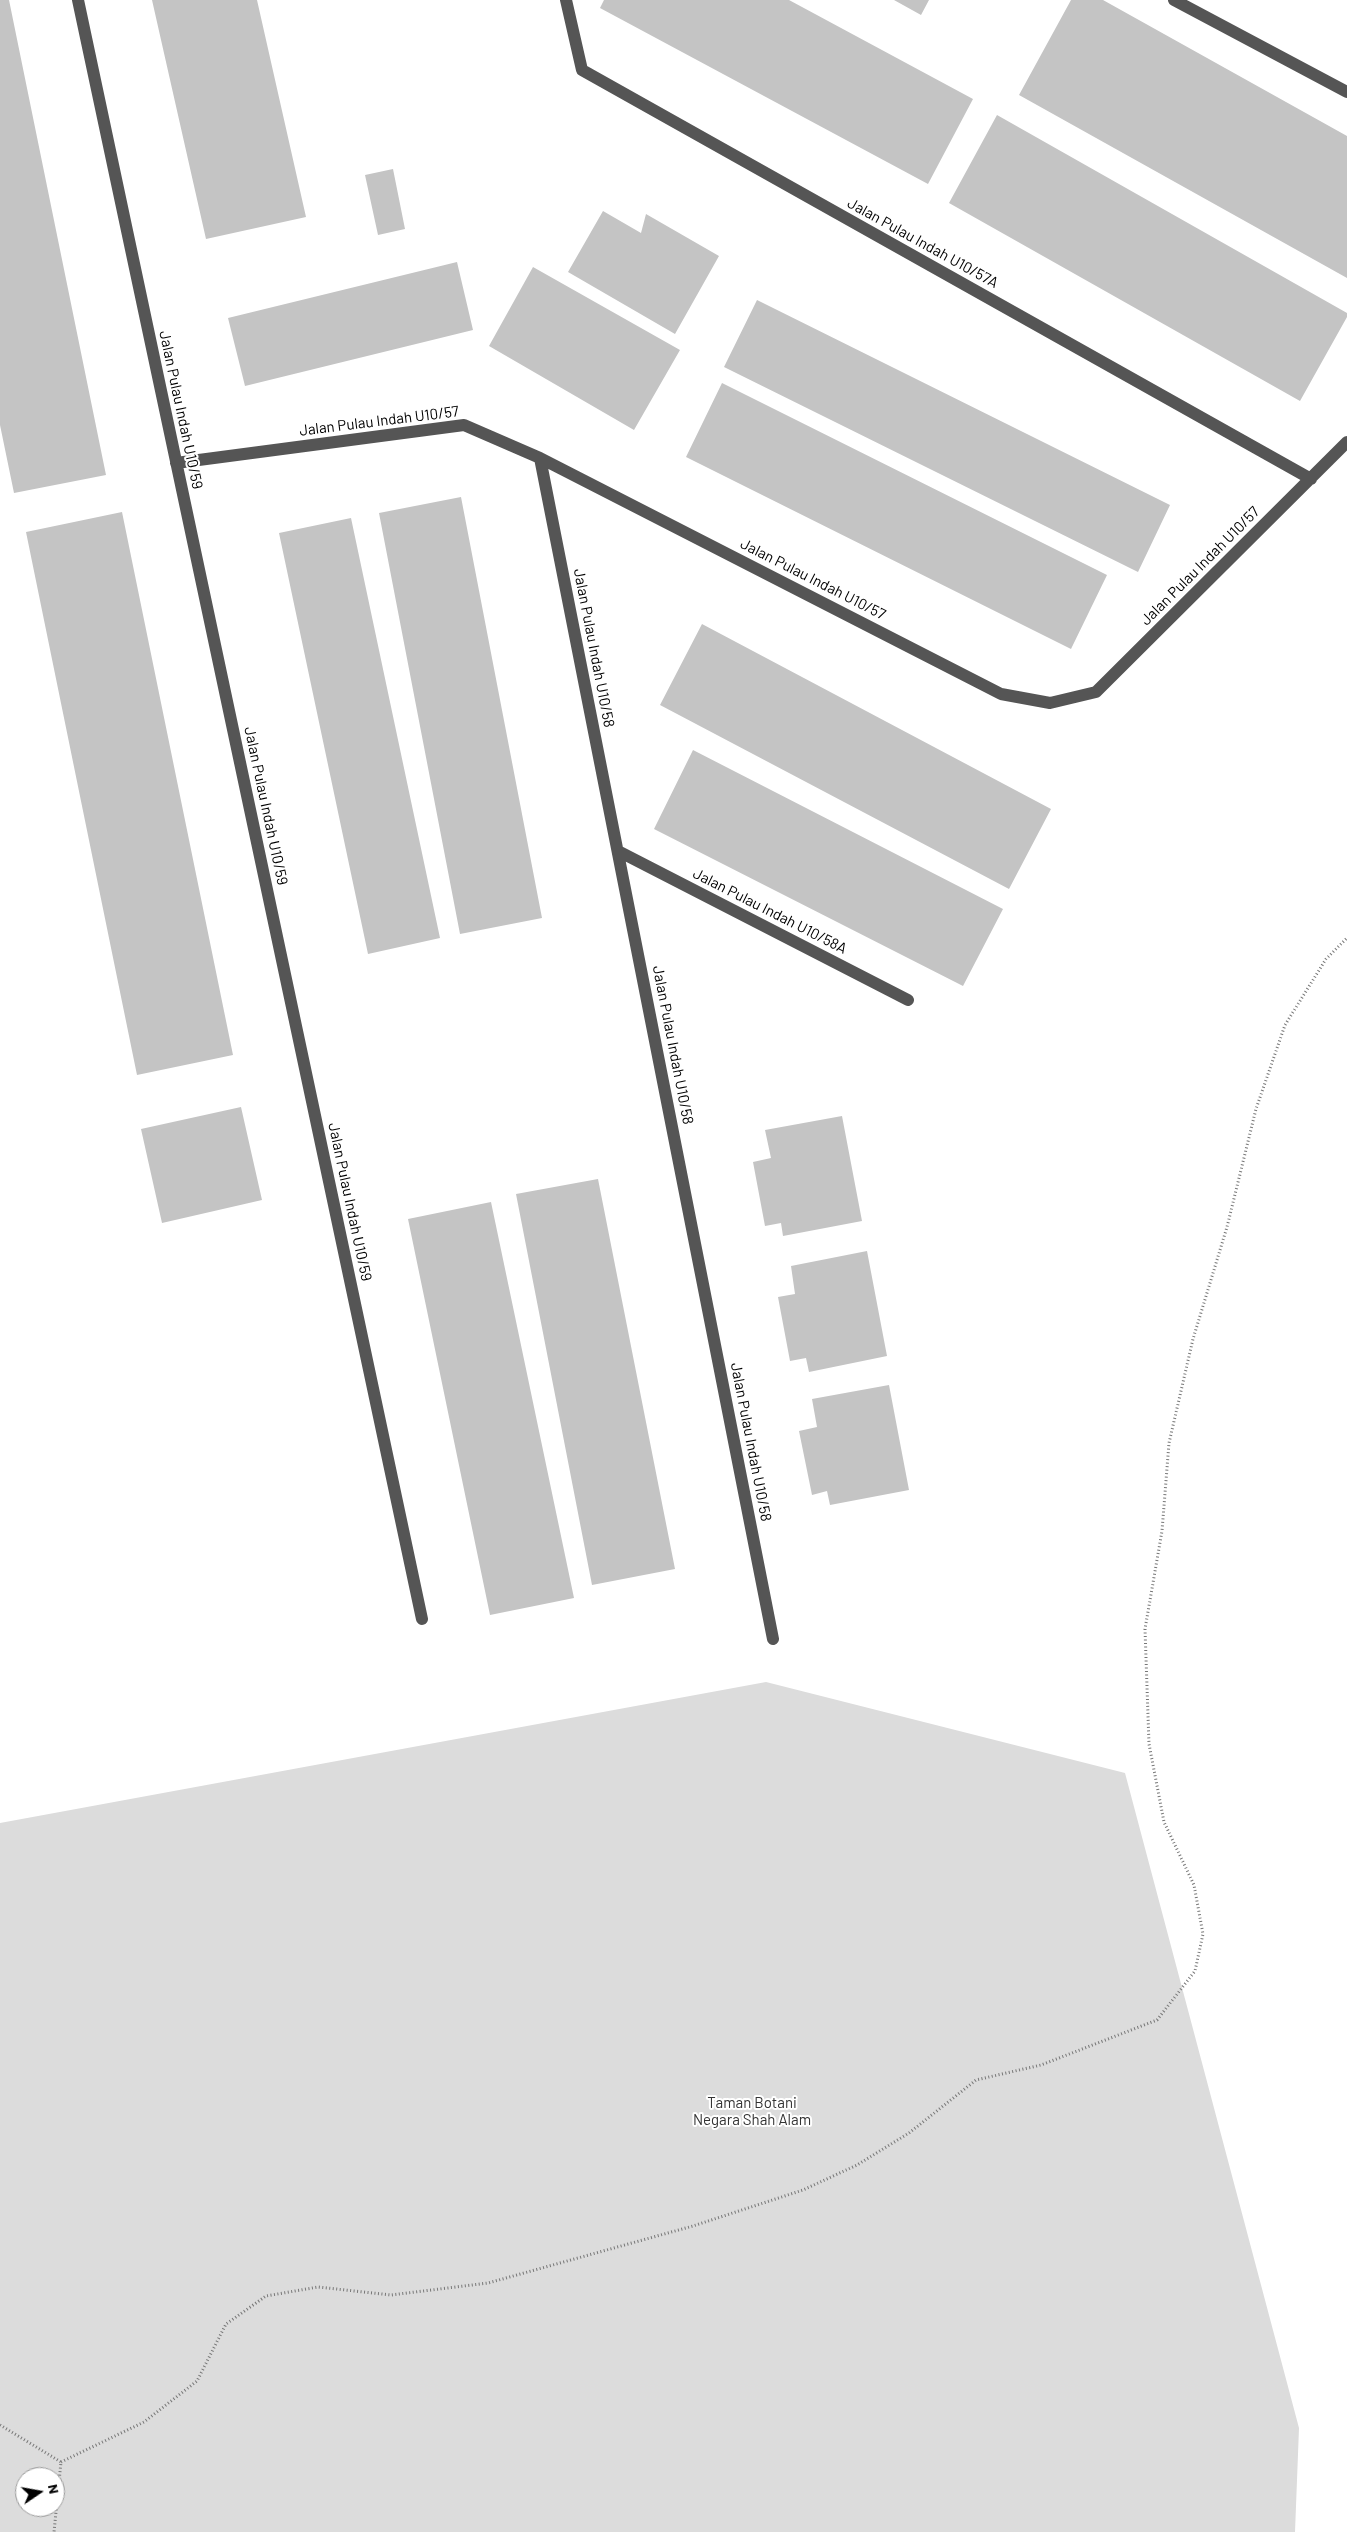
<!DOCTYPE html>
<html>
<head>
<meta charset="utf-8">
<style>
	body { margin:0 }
	#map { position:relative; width:1347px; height:2532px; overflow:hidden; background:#fff; font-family:Barlow,sans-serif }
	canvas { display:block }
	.north { position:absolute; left:15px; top:2467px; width:50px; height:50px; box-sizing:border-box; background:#fff; border:1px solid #999; border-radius:50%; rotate:78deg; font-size:14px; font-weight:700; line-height:20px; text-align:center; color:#000 }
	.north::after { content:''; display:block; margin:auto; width:18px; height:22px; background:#000; clip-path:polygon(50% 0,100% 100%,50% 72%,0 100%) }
</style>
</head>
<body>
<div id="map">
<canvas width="1347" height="2532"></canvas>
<div class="north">N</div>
</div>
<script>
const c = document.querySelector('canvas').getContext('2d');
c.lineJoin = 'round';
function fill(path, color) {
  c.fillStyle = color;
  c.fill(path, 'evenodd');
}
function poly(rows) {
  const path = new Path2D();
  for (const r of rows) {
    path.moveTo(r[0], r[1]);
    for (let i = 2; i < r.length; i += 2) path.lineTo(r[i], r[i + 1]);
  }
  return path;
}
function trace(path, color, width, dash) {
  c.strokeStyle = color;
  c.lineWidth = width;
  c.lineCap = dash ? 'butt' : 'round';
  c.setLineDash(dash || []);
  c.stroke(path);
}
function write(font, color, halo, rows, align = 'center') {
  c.font = font + ' Barlow,sans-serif';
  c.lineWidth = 4;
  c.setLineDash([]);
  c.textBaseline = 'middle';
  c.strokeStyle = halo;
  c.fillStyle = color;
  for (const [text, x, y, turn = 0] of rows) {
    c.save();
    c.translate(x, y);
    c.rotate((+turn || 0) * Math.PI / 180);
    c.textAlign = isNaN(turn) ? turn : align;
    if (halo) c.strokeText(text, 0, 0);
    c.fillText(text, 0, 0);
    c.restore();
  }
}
fill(poly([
	[766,1682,1125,1773,1299,2428,1295,2532,0,2532,0,1823],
	[25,2477,55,2477,55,2507,25,2507]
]), '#dcdcdc');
fill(poly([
	[0,0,9,0,106,475,14,493,0,425],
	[152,0,257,0,306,217,206,239],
	[604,0,789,0,973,99,928,184,600,8],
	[894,0,929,0,921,15],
	[1071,0,1103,0,1347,136,1347,278,1019,95],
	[997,115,1347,313,1347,317,1300,401,949,203],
	[393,169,405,229,378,235,365,175],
	[603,211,641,233,646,214,719,256,675,334,568,272],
	[457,262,473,330,245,386,228,318],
	[533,267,680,350,634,430,489,346],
	[757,300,1170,505,1138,572,724,367],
	[722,383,1107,575,1071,649,686,457],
	[461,497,542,918,460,934,379,513],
	[122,512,233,1055,137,1075,26,532],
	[351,518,440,938,368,954,279,533],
	[702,624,1051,809,1009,889,660,705],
	[693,750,1003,909,963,986,654,829],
	[241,1107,262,1200,162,1223,141,1129],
	[842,1116,862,1221,783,1236,781,1223,765,1226,753,1162,771,1158,765,1130],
	[598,1179,675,1569,592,1585,516,1194],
	[491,1202,574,1598,490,1615,408,1219],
	[867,1251,887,1356,809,1372,806,1358,790,1361,778,1297,795,1294,791,1266],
	[889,1385,909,1490,830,1505,827,1491,812,1495,799,1431,817,1427,812,1399]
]), '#c4c4c4');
trace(poly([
	[0,2425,61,2462,54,2532],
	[61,2462,144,2422,197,2381,226,2324,266,2296,318,2287,391,2295,488,2283,693,2226,803,2190,857,2165,909,2133,976,2080,1041,2065,1157,2020,1195,1971,1203,1934,1194,1885,1164,1822,1149,1744,1145,1629,1162,1531,1169,1443,1193,1339,1227,1227,1256,1109,1285,1025,1326,959,1347,938]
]), '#777', 3, [1, 2.5]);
trace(poly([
	[78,0,422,1619],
	[566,0,582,70,1311,479],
	[1174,0,1347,92],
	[540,458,773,1639],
	[176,463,464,425,540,458,1001,694,1050,703,1096,692,1347,442],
	[618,851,908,1000]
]), '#555', 12);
write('15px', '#000', '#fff', [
	["Jalan Pulau Indah U10/57A",923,243,29],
	["Jalan Pulau Indah U10/59",181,410,78],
	["Jalan Pulau Indah U10/57",379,421,-7],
	["Jalan Pulau Indah U10/57",1200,566,-45],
	["Jalan Pulau Indah U10/57",813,579,27],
	["Jalan Pulau Indah U10/58",594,648,79],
	["Jalan Pulau Indah U10/59",266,806,78],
	["Jalan Pulau Indah U10/58A",770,911,27],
	["Jalan Pulau Indah U10/58",673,1045,79],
	["Jalan Pulau Indah U10/59",350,1202,78],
	["Jalan Pulau Indah U10/58",751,1442,79]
]);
write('15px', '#333', '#fff', [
	["Taman Botani",752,2103],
	["Negara Shah Alam",752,2120]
]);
</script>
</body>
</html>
